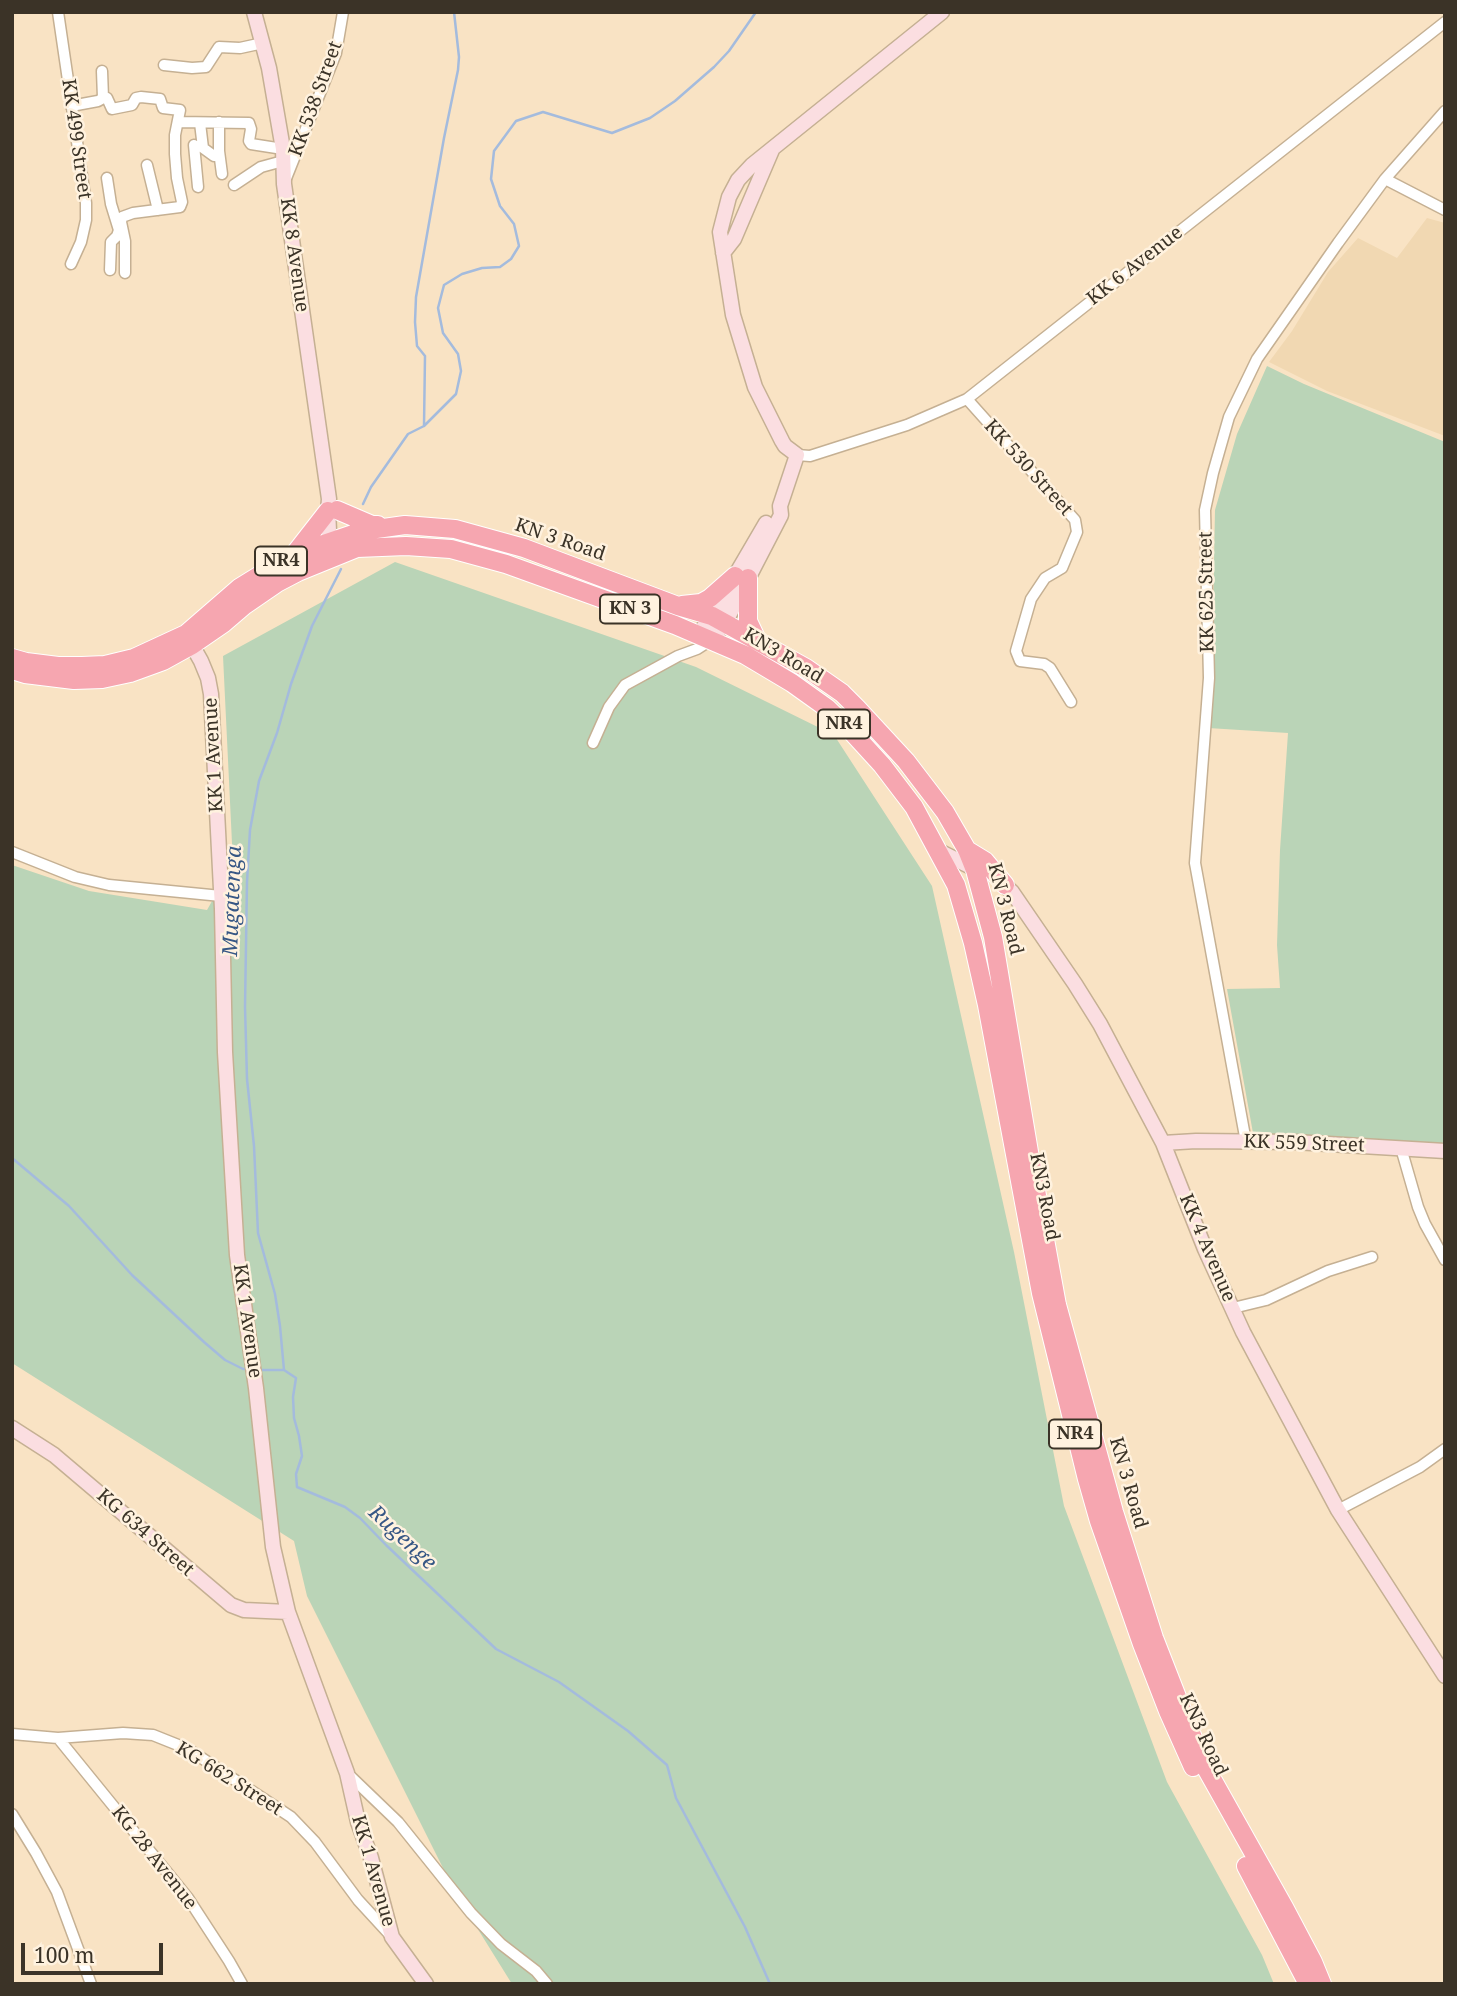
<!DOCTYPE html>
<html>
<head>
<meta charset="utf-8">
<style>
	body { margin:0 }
	#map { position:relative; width:1457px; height:1996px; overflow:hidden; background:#f9e3c4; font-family:"Noto Serif",serif }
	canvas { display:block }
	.frame { position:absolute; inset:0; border:14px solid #3b3327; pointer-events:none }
	.scale { position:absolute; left:21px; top:1943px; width:142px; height:32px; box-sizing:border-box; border:4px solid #3b3327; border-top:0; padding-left:9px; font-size:21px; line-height:24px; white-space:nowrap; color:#3b3327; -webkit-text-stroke:5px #fff2df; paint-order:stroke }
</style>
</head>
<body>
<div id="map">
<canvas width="1457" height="1996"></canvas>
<div class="frame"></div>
<div class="scale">100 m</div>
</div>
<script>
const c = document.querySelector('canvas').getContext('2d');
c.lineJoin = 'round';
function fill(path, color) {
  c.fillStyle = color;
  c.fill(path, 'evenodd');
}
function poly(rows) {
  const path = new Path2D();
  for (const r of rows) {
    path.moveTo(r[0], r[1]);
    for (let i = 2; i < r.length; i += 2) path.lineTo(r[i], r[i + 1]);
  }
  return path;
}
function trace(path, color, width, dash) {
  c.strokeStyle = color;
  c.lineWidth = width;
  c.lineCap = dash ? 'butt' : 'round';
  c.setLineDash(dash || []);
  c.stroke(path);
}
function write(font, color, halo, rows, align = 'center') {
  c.font = font + ' "Noto Serif",serif';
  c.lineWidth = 5;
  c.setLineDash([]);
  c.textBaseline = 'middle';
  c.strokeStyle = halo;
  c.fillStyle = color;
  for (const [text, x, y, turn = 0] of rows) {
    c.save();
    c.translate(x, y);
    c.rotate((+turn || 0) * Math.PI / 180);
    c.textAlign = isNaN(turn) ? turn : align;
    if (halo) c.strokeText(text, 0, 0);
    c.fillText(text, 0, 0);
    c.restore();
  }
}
fill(poly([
	[1427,218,1445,223,1445,436,1327,391,1269,362,1292,331,1328,272,1358,238,1397,258]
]), '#f1d8b2');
fill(poly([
	[1267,366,1304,384,1445,442,1445,1145,1253,1133,1227,989,1280,988,1277,945,1280,850,1288,733,1208,728,1212,670,1215,510,1237,434],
	[395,562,696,667,834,735,932,886,1014,1252,1064,1506,1167,1782,1262,1955,1274,1984,512,1984,456,1894,307,1596,294,1541,12,1363,12,865,89,891,207,910,233,864,223,656]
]), '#bad4b7');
trace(poly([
	[424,426,456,394,461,371,458,354,443,333,438,308,444,285,462,274,482,268,500,267,511,259,519,246,514,224,500,206,491,179,494,151,516,121,543,112,612,133,650,118,675,101,714,67,729,51,756,12],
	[363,504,371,487,408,434,424,426,425,356,417,346,415,322,416,297,444,138,458,70,459,57,454,12],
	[12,1158,69,1206,132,1275,204,1342,225,1360,243,1369,248,1369],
	[258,1370,284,1370,296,1378,293,1397,294,1418,299,1436,302,1456,296,1474,297,1487,345,1507,360,1518,386,1545,496,1649,559,1682,628,1731,667,1765,676,1798,745,1927,770,1984],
	[284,1370,280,1326,275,1294,258,1233,254,1146,247,1079,245,1007,247,882,250,830,259,781,277,733,291,684,312,626,341,569]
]), '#a4bbdd', 2.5);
const minor = poly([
	[58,12,86,203,86,220,81,242,71,264],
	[164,65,192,68,206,67,219,47,240,48,263,43],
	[102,71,103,98],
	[71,106,98,101,105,97,107,98,112,109,132,105,136,98,141,97,160,99,163,108,180,110,175,135,175,154,177,178,182,202,180,207,133,213,122,217,121,222,125,241,125,273],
	[178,122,249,123,251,129,249,141,251,144,283,149],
	[219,122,219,151,222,174],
	[200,123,203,148,214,156,219,153],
	[194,145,198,187],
	[147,165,158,210],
	[107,178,111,204,119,230,117,236,111,242,110,270],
	[1385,179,1445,210],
	[285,181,336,53,343,12],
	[234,185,261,167,283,161],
	[967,399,1075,520,1077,532,1062,568,1045,578,1031,599,1016,651,1020,661,1044,664,1050,668,1071,702],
	[797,455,810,456,907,425,967,399,1445,22],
	[593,743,609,707,625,685,678,656,697,649,711,640],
	[12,852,75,877,109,885,221,896],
	[1246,1142,1195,863,1209,678,1205,510,1213,473,1229,417,1257,359,1338,243,1385,179,1445,111],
	[1401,1148,1418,1207,1425,1224,1445,1260],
	[1233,1308,1266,1300,1328,1271,1372,1257],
	[1338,1510,1420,1467,1445,1449],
	[12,1734,58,1738,123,1733,153,1735,188,1749,291,1817,315,1842,358,1900,392,1937],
	[58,1738,188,1898,229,1961,242,1984],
	[347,1773,398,1822,471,1913,501,1944,536,1971,547,1984],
	[12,1814,36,1853,57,1892,91,1984]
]);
const secondary = poly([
	[254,12,269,68,283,149,284,184,329,499,328,511,330,550],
	[723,253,734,239,772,150],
	[698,635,720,605,735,576,766,523],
	[188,638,201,661,208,678,211,694,222,909,225,1052,237,1255,256,1388,273,1547,288,1612,347,1773,358,1822,371,1858,392,1937,426,1984],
	[711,640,725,623,781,515,780,506,797,455,785,446,782,441,755,387,733,315,720,232,729,197,738,180,752,165,942,12],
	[939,851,981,872],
	[999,880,1012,892,1075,984,1100,1024,1163,1143,1205,1249,1243,1332,1338,1510,1445,1676],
	[1163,1143,1196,1141,1295,1142,1445,1151],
	[12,1428,54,1455,231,1605,244,1610,288,1612]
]);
const trunk = poly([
	[337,510,372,525,378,525],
	[296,552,328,511],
	[748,578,748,621,757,640],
	[682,605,701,603,710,598,735,576],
	[12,658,26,662,58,666,82,666,105,665,134,658,186,634,239,588,294,554,362,531,405,525,455,529,524,548,678,606,712,616,806,668,842,693,857,708,906,761,945,812,967,850,975,870,993,937,1029,1152,1057,1305,1114,1512,1154,1638,1202,1761,1285,1909,1313,1962,1322,1984],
	[12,670,25,674,74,680,102,679,130,673,163,661,192,645,224,623,245,605,277,583,298,572,357,548,406,546,451,549,506,564,675,625,745,655,792,683,827,708,850,730,882,765,914,807,956,885,973,943,987,1005,1041,1293,1087,1479,1099,1521,1142,1644,1168,1711,1193,1767],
	[967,850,985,861,1005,885],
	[1246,1866,1308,1984]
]);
trace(minor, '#c5b093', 13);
trace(secondary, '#c5b093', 17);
trace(trunk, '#fff', 20);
trace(minor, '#fff', 10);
trace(secondary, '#fbdee1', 14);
trace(trunk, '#f6a6b0', 18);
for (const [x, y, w] of [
	[281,561,52],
	[630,609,60],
	[844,724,52],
	[1075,1434,52]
]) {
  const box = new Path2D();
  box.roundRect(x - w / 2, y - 14.5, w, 29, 5);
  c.fillStyle = '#fff2df';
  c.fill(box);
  trace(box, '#3b3327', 2);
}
write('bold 18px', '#3b3327', null, [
	["NR4",281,561],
	["KN 3",630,609],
	["NR4",844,724],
	["NR4",1075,1434]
]);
write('19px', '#3b3327', '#fff2df', [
	["KK 538 Street",316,99,-70],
	["KK 499 Street",76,139,82],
	["KK 8 Avenue",294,255,82],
	["KK 6 Avenue",1135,266,-38],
	["KK 530 Street",1028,468,48],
	["KN 3 Road",560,540,19],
	["KK 625 Street",1207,592,-91],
	["KN3 Road",783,656,31],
	["KK 1 Avenue",214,755,-93],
	["KN 3 Road",1005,909,76],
	["KK 559 Street",1304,1144,2],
	["KN3 Road",1044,1197,79],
	["KK 4 Avenue",1207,1248,67],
	["KK 1 Avenue",247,1321,82],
	["KN 3 Road",1128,1483,74],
	["KG 634 Street",145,1533,41],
	["KN3 Road",1203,1735,65],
	["KG 662 Street",229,1779,32],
	["KG 28 Avenue",154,1858,52],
	["KK 1 Avenue",373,1871,74]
]);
write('italic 21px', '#375785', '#fff2df', [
	["Mugatenga",233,901,-88],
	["Rugenge",402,1538,43]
]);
</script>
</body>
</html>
